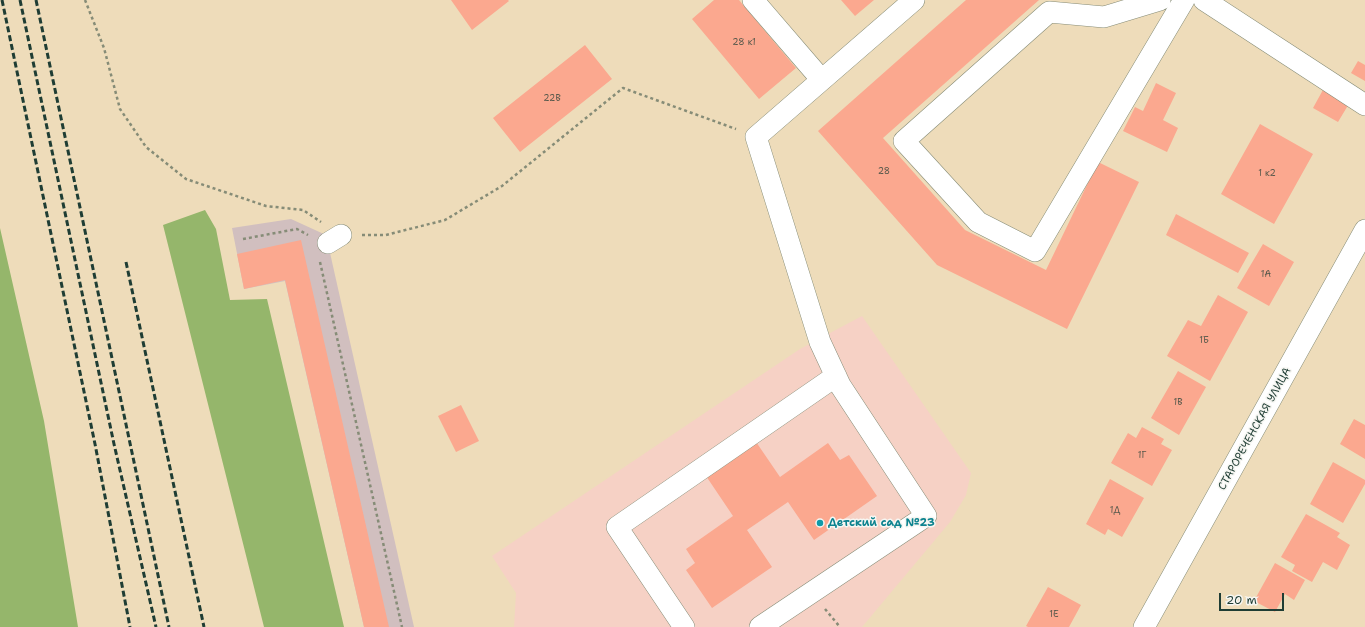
<!DOCTYPE html>
<html>
<head>
<meta charset="utf-8">
<style>
	body { margin:0 }
	#map { position:relative; width:1365px; height:627px; overflow:hidden; background:#eedcba; font-family:"Shantell Sans",sans-serif }
	canvas { display:block }
	.scale { position:absolute; left:1219px; top:593px; width:65px; height:18px; box-sizing:border-box; border:2px solid #1f3d34; border-top:0; padding-left:5px; font-size:12px; line-height:14px; white-space:nowrap; color:#1f3d34; -webkit-text-stroke:3px #f6f6f2; paint-order:stroke }
</style>
</head>
<body>
<div id="map">
<canvas width="1365" height="627"></canvas>
<div class="scale">20 m</div>
</div>
<script>
const c = document.querySelector('canvas').getContext('2d');
c.lineJoin = 'round';
function fill(path, color) {
  c.fillStyle = color;
  c.fill(path, 'evenodd');
}
function poly(rows) {
  const path = new Path2D();
  for (const r of rows) {
    path.moveTo(r[0], r[1]);
    for (let i = 2; i < r.length; i += 2) path.lineTo(r[i], r[i + 1]);
  }
  return path;
}
function trace(path, color, width, dash) {
  c.strokeStyle = color;
  c.lineWidth = width;
  c.lineCap = dash ? 'butt' : 'round';
  c.setLineDash(dash || []);
  c.stroke(path);
}
function write(font, color, halo, rows, align = 'center') {
  c.font = font + ' "Shantell Sans",sans-serif';
  c.lineWidth = 3;
  c.setLineDash([]);
  c.textBaseline = 'middle';
  c.strokeStyle = halo;
  c.fillStyle = color;
  for (const [text, x, y, turn = 0] of rows) {
    c.save();
    c.translate(x, y);
    c.rotate((+turn || 0) * Math.PI / 180);
    c.textAlign = isNaN(turn) ? turn : align;
    if (halo) c.strokeText(text, 0, 0);
    c.fillText(text, 0, 0);
    c.restore();
  }
}
fill(poly([
	[862,316,971,473,966,495,950,522,862,627,514,627,516,593,492,556,800,349]
]), '#f6d1c5');
fill(poly([
	[291,219,326,235,414,627,364,627,285,281,244,289,232,228]
]), '#d1bfbf');
fill(poly([
	[205,210,216,229,230,300,267,299,344,627,264,627,163,225],
	[0,228,44,421,78,627,0,627]
]), '#95b66b');
fill(poly([
	[451,0,508,0,509,1,472,30],
	[714,0,739,0,796,68,759,99,692,19],
	[841,0,874,0,855,16],
	[966,0,1039,0,883,138,965,230,1046,270,1098,162,1139,182,1067,329,937,265,818,131],
	[585,45,612,79,520,152,493,118],
	[1358,61,1365,65,1365,81,1351,73],
	[1156,83,1176,93,1163,120,1178,128,1167,152,1123,131,1135,107,1143,111],
	[1324,88,1350,102,1338,122,1313,108],
	[1260,124,1313,154,1274,224,1221,194],
	[1176,214,1249,253,1238,273,1166,235],
	[301,240,389,627,364,627,285,280,244,289,237,254],
	[1263,244,1294,262,1269,306,1237,288],
	[1218,295,1248,312,1210,381,1167,356,1188,320,1201,326],
	[1178,371,1206,387,1179,435,1151,418],
	[461,405,479,441,456,452,438,416],
	[1354,419,1365,425,1365,459,1340,444],
	[1142,427,1164,439,1161,444,1172,450,1152,486,1111,463,1128,433,1136,438],
	[752,436,780,477,828,443,840,460,849,455,877,496,814,540,788,502,747,530,772,567,712,608,686,570,695,563,686,549,733,516,702,470],
	[1333,462,1365,480,1365,484,1343,523,1310,504],
	[1110,479,1144,498,1122,537,1108,529,1105,535,1086,524],
	[1306,514,1340,533,1337,537,1350,545,1337,570,1323,562,1312,582,1292,571,1295,565,1281,557],
	[1275,563,1305,580,1294,600,1285,594,1275,612,1254,601],
	[1048,587,1081,605,1069,627,1028,627,1026,626]
]), '#fba88f');
const minor = poly([
	[753,0,821,79],
	[1160,0,1104,17,1049,12,904,141,978,222,1035,251,1184,0],
	[1204,0,1365,105],
	[328,243,341,235],
	[684,627,617,527,836,376],
	[760,627,926,516,840,385,820,342,756,137,914,0],
	[1144,627,1365,230]
]);
trace(minor, '#868c77', 22);
trace(poly([
	[85,0,104,48,120,109,146,147,186,179,266,206,303,210,321,222],
	[362,235,386,235,445,220,502,186,623,88,736,129],
	[243,239,297,229,308,235],
	[320,262,402,627],
	[825,609,840,627]
]), '#868c77', 2.5, [3, 3]);
trace(minor, '#fff', 21);
trace(poly([
	[2,0,95,444,130,627],
	[20,0,114,444,156,627],
	[36,0,169,627],
	[126,262,204,627]
]), '#1f3d34', 3, [6, 3]);
for (const [x, y, r, color] of [
	[820,523,4,"#0f9aa8"]
]) {
  const dot = new Path2D();
  dot.arc(x, y, r, 0, 2 * Math.PI);
  c.fillStyle = color;
  c.fill(dot);
  trace(dot, '#f6f6f2', 1.5);
}
write('9px', '#56584b', null, [
	["28 к1",744,43],
	["22В",552,99],
	["28",884,172],
	["1 к2",1267,174],
	["1А",1266,275],
	["1Б",1204,341],
	["1В",1178,403],
	["1Г",1142,456],
	["1Д",1115,511],
	["1Е",1054,615]
]);
write('11px', '#1f3d34', '#f6f6f2', [
	["СТАРОРЕЧЕНСКАЯ УЛИЦА",1255,429,-61]
]);
write('bold 11px', '#0d838f', '#f6f6f2', [
	["Детский сад №23",828,523]
], 'left');
</script>
</body>
</html>
